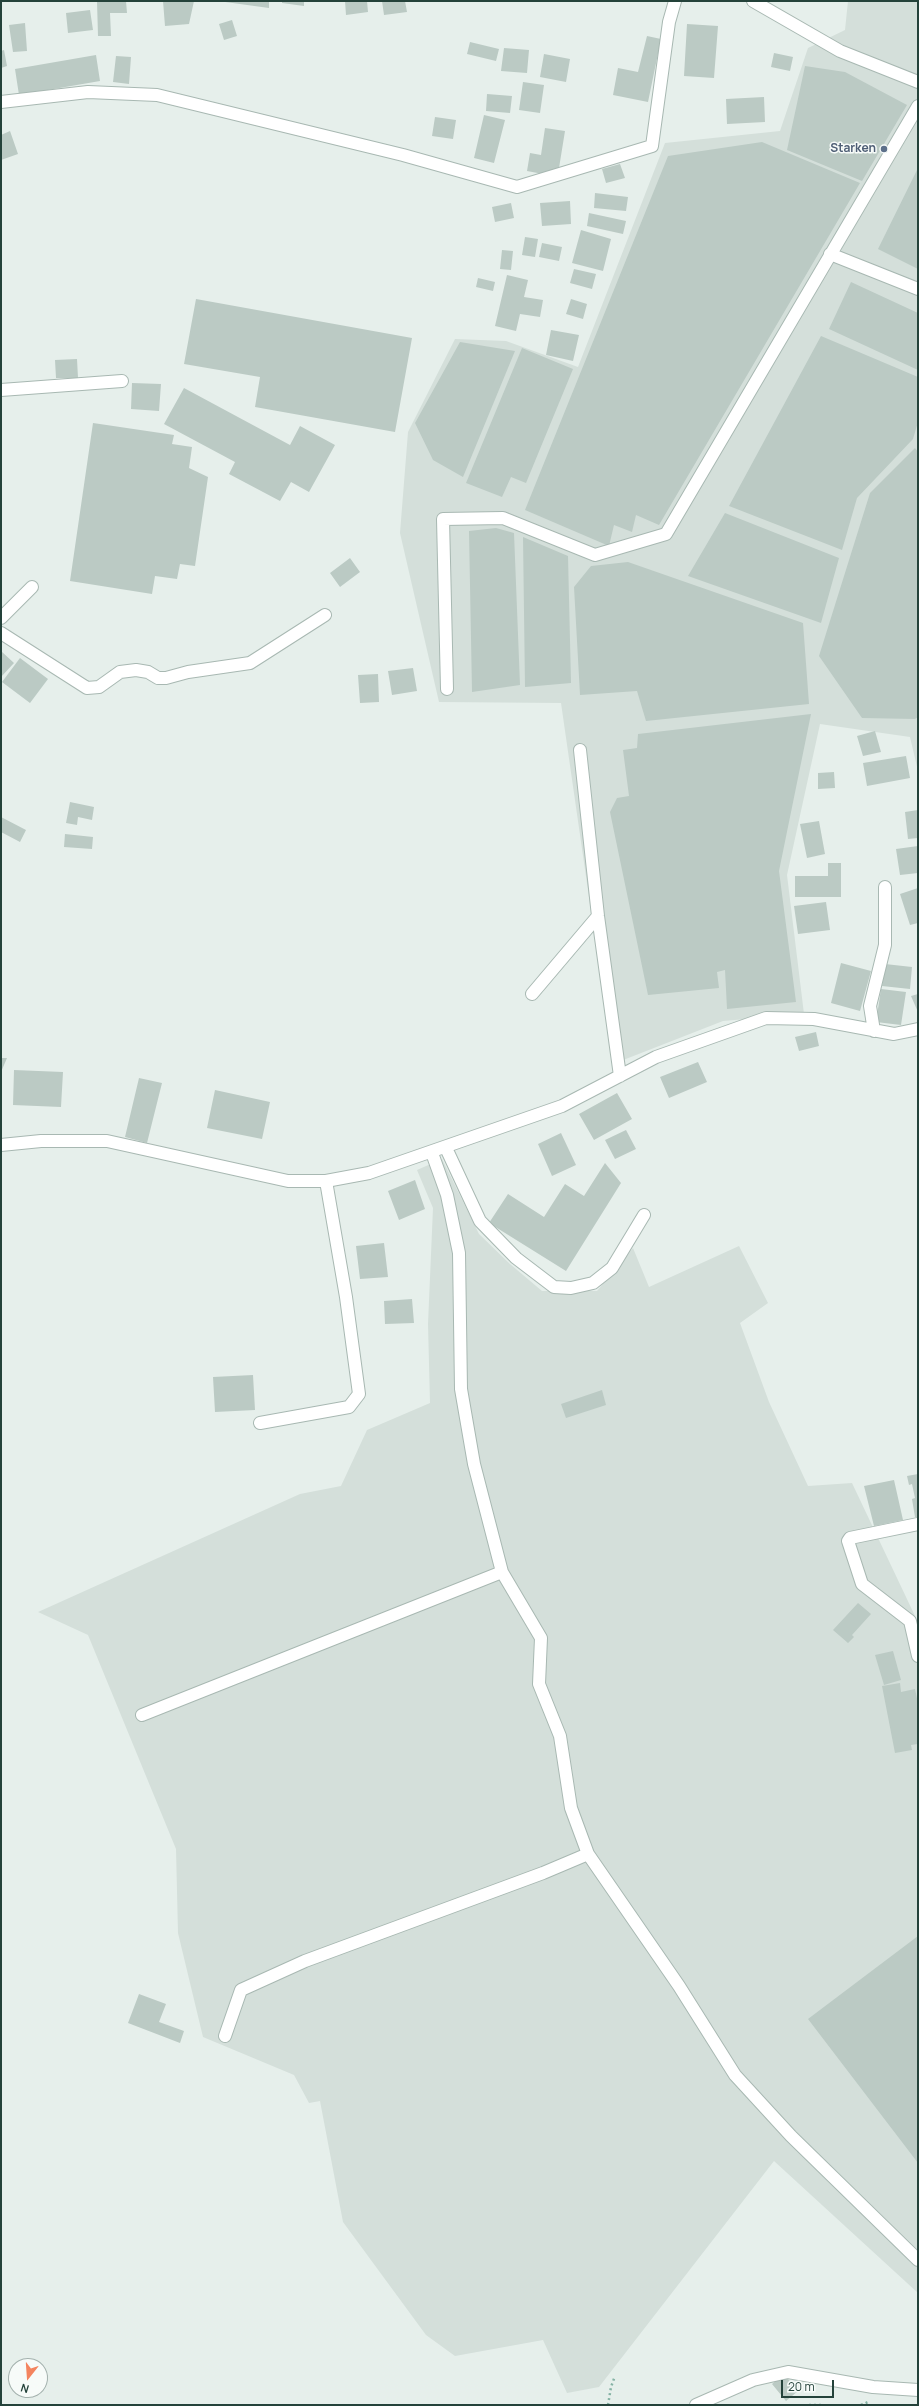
<!DOCTYPE html>
<html>
<head>
<meta charset="utf-8">
<style>
	body { margin:0 }
	#map { position:relative; width:919px; height:2406px; overflow:hidden; background:#e6efeb; font-family:Manrope,sans-serif }
	canvas { display:block }
	.frame { position:absolute; inset:0; border:2px solid #24423a; pointer-events:none }
	.north { position:absolute; left:8px; top:2358px; width:40px; height:40px; box-sizing:border-box; background:#f7fbf9; border:1px solid #a3b1ad; border-radius:50%; rotate:197deg; font-size:11px; font-weight:700; line-height:16px; text-align:center; color:#24423a }
	.north::after { content:''; display:block; margin:auto; width:14px; height:18px; background:#f4845f; clip-path:polygon(50% 0,100% 100%,50% 72%,0 100%) }
	.scale { position:absolute; left:781px; top:2380px; width:53px; height:18px; box-sizing:border-box; border:2px solid #24423a; border-top:0; padding-left:5px; font-size:12px; line-height:14px; white-space:nowrap; color:#24423a; -webkit-text-stroke:3px #f7fbf9; paint-order:stroke }
</style>
</head>
<body>
<div id="map">
<canvas width="919" height="2406"></canvas>
<div class="frame"></div>
<div class="north">N</div>
<div class="scale">20 m</div>
</div>
<script>
const c = document.querySelector('canvas').getContext('2d');
c.lineJoin = 'round';
function fill(path, color) {
  c.fillStyle = color;
  c.fill(path, 'evenodd');
}
function poly(rows) {
  const path = new Path2D();
  for (const r of rows) {
    path.moveTo(r[0], r[1]);
    for (let i = 2; i < r.length; i += 2) path.lineTo(r[i], r[i + 1]);
  }
  return path;
}
function trace(path, color, width, dash) {
  c.strokeStyle = color;
  c.lineWidth = width;
  c.lineCap = dash ? 'butt' : 'round';
  c.setLineDash(dash || []);
  c.stroke(path);
}
function write(font, color, halo, rows, align = 'center') {
  c.font = font + ' Manrope,sans-serif';
  c.lineWidth = 3;
  c.setLineDash([]);
  c.textBaseline = 'middle';
  c.strokeStyle = halo;
  c.fillStyle = color;
  for (const [text, x, y, turn = 0] of rows) {
    c.save();
    c.translate(x, y);
    c.rotate((+turn || 0) * Math.PI / 180);
    c.textAlign = isNaN(turn) ? turn : align;
    if (halo) c.strokeText(text, 0, 0);
    c.fillText(text, 0, 0);
    c.restore();
  }
}
fill(poly([
	[848,1,918,1,918,771,910,737,820,724,787,875,804,1014,723,1021,613,1064,561,703,439,702,400,533,408,432,455,339,506,341,578,367,665,143,780,131,808,48,845,30],
	[442,1159,479,1234,510,1264,542,1291,597,1291,633,1248,649,1287,739,1246,768,1303,740,1323,769,1402,808,1486,852,1483,915,1616,918,1634,918,2293,774,2161,599,2387,567,2393,543,2340,455,2356,426,2335,343,2222,320,2101,309,2103,294,2075,203,2037,178,1933,176,1849,88,1635,38,1612,300,1494,341,1486,367,1430,430,1403,428,1324,433,1208,417,1170]
]), '#d4dfda');
fill(poly([
	[97,1,126,1,127,13,110,13,111,36,98,36],
	[163,1,194,1,189,24,165,26],
	[218,1,269,1,269,8],
	[282,1,304,1,304,6,282,3],
	[345,1,367,1,368,12,346,15],
	[382,1,405,1,407,12,384,15],
	[90,10,93,30,68,33,66,13],
	[232,20,237,36,224,40,219,24],
	[25,23,27,51,13,52,9,25],
	[687,24,718,26,714,78,684,76],
	[647,36,661,39,648,102,613,95,618,68,638,72],
	[470,42,499,49,496,61,467,54],
	[504,48,529,50,527,73,501,71],
	[4,50,7,66,1,68,1,51],
	[774,53,793,57,790,71,771,67],
	[544,54,570,59,566,82,540,77],
	[96,55,100,81,19,95,15,69],
	[116,56,131,57,129,84,113,82],
	[805,66,845,72,907,105,862,181,787,150],
	[523,82,544,85,540,113,519,110],
	[487,94,512,96,510,113,486,111],
	[764,97,765,122,727,124,726,99],
	[484,115,505,120,494,163,474,158],
	[435,117,456,120,453,139,432,136],
	[545,128,565,131,559,168,543,174,527,171,530,153,541,155],
	[10,131,18,154,1,160,1,135],
	[762,142,860,183,659,525,636,515,632,532,614,525,609,546,525,510,668,156],
	[620,164,625,178,606,183,602,169],
	[918,168,918,269,878,249],
	[595,193,628,197,626,211,594,208],
	[570,201,571,224,542,226,540,203],
	[511,203,514,218,495,222,492,207],
	[589,213,626,221,623,234,587,226],
	[581,230,611,239,603,271,572,263],
	[525,237,538,239,535,257,522,255],
	[542,243,562,247,559,261,539,257],
	[502,250,513,251,511,270,500,269],
	[574,269,596,274,592,289,570,283],
	[507,275,528,280,524,297,543,300,540,317,520,314,516,331,495,326],
	[478,278,495,282,493,291,476,287],
	[851,282,918,313,918,370,829,329],
	[196,299,412,338,395,432,255,407,260,377,184,364],
	[571,299,587,304,583,319,566,314],
	[551,330,579,335,573,361,546,355],
	[821,336,918,377,918,422,913,439,857,498,842,550,729,506],
	[460,342,515,351,463,477,433,460,415,423],
	[522,348,573,369,526,483,511,477,502,497,466,483],
	[77,359,78,378,56,378,55,360],
	[132,383,161,384,159,411,131,409],
	[184,388,290,445,300,426,335,445,309,492,291,482,280,501,229,474,235,462,164,424],
	[93,423,174,435,172,444,192,447,189,468,208,477,195,566,180,564,177,579,155,576,152,594,70,581],
	[915,448,918,452,918,717,915,719,862,718,819,656,870,493],
	[725,513,839,558,821,623,688,576],
	[496,528,514,533,520,685,472,692,469,531],
	[523,537,568,556,571,683,525,687],
	[350,558,360,572,340,587,330,573],
	[628,562,803,623,809,704,646,721,637,691,580,695,574,587,591,566],
	[1,651,14,663,1,677],
	[20,658,48,679,30,703,2,682],
	[413,668,417,691,392,695,388,671],
	[378,674,379,702,360,703,358,675],
	[811,714,779,871,796,1002,727,1009,725,970,717,972,719,988,648,995,610,812,617,798,629,796,623,750,637,748,638,734],
	[875,731,881,752,863,756,857,736],
	[906,756,910,778,867,786,863,763],
	[834,772,835,788,818,789,818,773],
	[70,802,94,807,92,820,78,817,77,825,66,823],
	[918,810,918,838,908,839,905,812],
	[1,817,26,830,20,842,1,832],
	[819,821,825,854,807,858,800,824],
	[65,834,93,837,92,849,64,847],
	[918,846,918,873,900,875,896,849],
	[828,863,841,863,841,897,795,897,795,876,828,876],
	[918,888,918,923,910,925,900,894],
	[826,902,830,930,798,934,794,906],
	[841,963,871,971,860,1011,831,1003],
	[885,964,912,967,910,989,882,986],
	[881,989,906,992,901,1025,876,1022],
	[918,994,918,1012,911,996],
	[816,1032,819,1046,799,1051,795,1037],
	[1,1058,7,1058,1,1072],
	[698,1062,707,1082,669,1098,660,1077],
	[14,1070,63,1072,61,1107,13,1105],
	[139,1078,162,1083,147,1143,125,1137],
	[215,1090,270,1102,262,1139,207,1128],
	[617,1093,632,1119,594,1140,579,1114],
	[626,1130,636,1149,615,1159,605,1140],
	[561,1133,576,1165,552,1176,538,1144],
	[605,1163,621,1183,566,1271,489,1223,508,1194,544,1217,565,1184,584,1196],
	[415,1180,425,1209,399,1220,388,1191],
	[384,1243,388,1277,360,1279,356,1246],
	[412,1299,414,1323,385,1324,384,1301],
	[253,1375,255,1410,215,1412,213,1377],
	[602,1390,606,1405,566,1418,561,1404],
	[918,1474,918,1517,915,1517,912,1499,915,1498,912,1484,909,1485,907,1476],
	[894,1480,903,1520,874,1526,864,1486],
	[858,1603,871,1614,852,1635,854,1637,848,1643,833,1630],
	[893,1651,901,1680,884,1685,875,1655],
	[900,1683,901,1692,915,1689,918,1703,918,1744,911,1745,912,1750,895,1753,882,1686],
	[918,1936,918,2163,808,2019],
	[139,1994,166,2004,159,2022,184,2031,180,2043,128,2023],
	[784,2374,798,2391,786,2401,772,2384]
]), '#bbcac4');
const minor = poly([
	[753,1,840,51,918,82],
	[1,102,88,92,157,95,403,155,517,187,652,146,669,22,675,1],
	[830,254,918,289],
	[1,390,122,381],
	[1,618,32,587],
	[1,633,87,688,99,687,120,672,136,670,148,672,158,678,166,678,188,672,250,663,325,615],
	[447,689,443,519,503,518,595,555,666,534,918,106],
	[580,750,598,916,620,1076],
	[532,994,598,916],
	[874,1031,870,1006,885,945,885,887],
	[1,1145,41,1141,107,1141,288,1181,326,1181,369,1173,562,1106,656,1057,766,1018,814,1019,894,1034,918,1029],
	[446,1148,480,1221,516,1258,554,1287,571,1288,593,1283,612,1268,644,1215],
	[432,1153,447,1195,459,1253,461,1389,474,1464,502,1572,541,1638,539,1684,560,1736,571,1808,588,1854,679,1986,735,2075,791,2136,918,2260],
	[260,1423,349,1407,359,1394,346,1297,326,1181],
	[918,1524,850,1538,848,1541,862,1584,910,1621,918,1656],
	[142,1715,502,1572],
	[225,2036,241,1990,305,1961,543,1873,588,1854],
	[696,2405,753,2380,788,2372,873,2387,918,2390]
]);
trace(minor, '#a8b8b2', 14);
trace(poly([
	[608,2405,611,2387,615,2376],
	[809,2405,821,2405],
	[861,2405,868,2402]
]), '#86b3a5', 2.5, [2, 3]);
trace(minor, '#fff', 12);
for (const [x, y, r, color] of [
	[884,149,4,"#5c6f8a"]
]) {
  const dot = new Path2D();
  dot.arc(x, y, r, 0, 2 * Math.PI);
  c.fillStyle = color;
  c.fill(dot);
  trace(dot, '#f7fbf9', 1.5);
}
write('bold 12px', '#4e5e75', '#f7fbf9', [
	["Starken",876,149]
], 'right');
</script>
</body>
</html>
